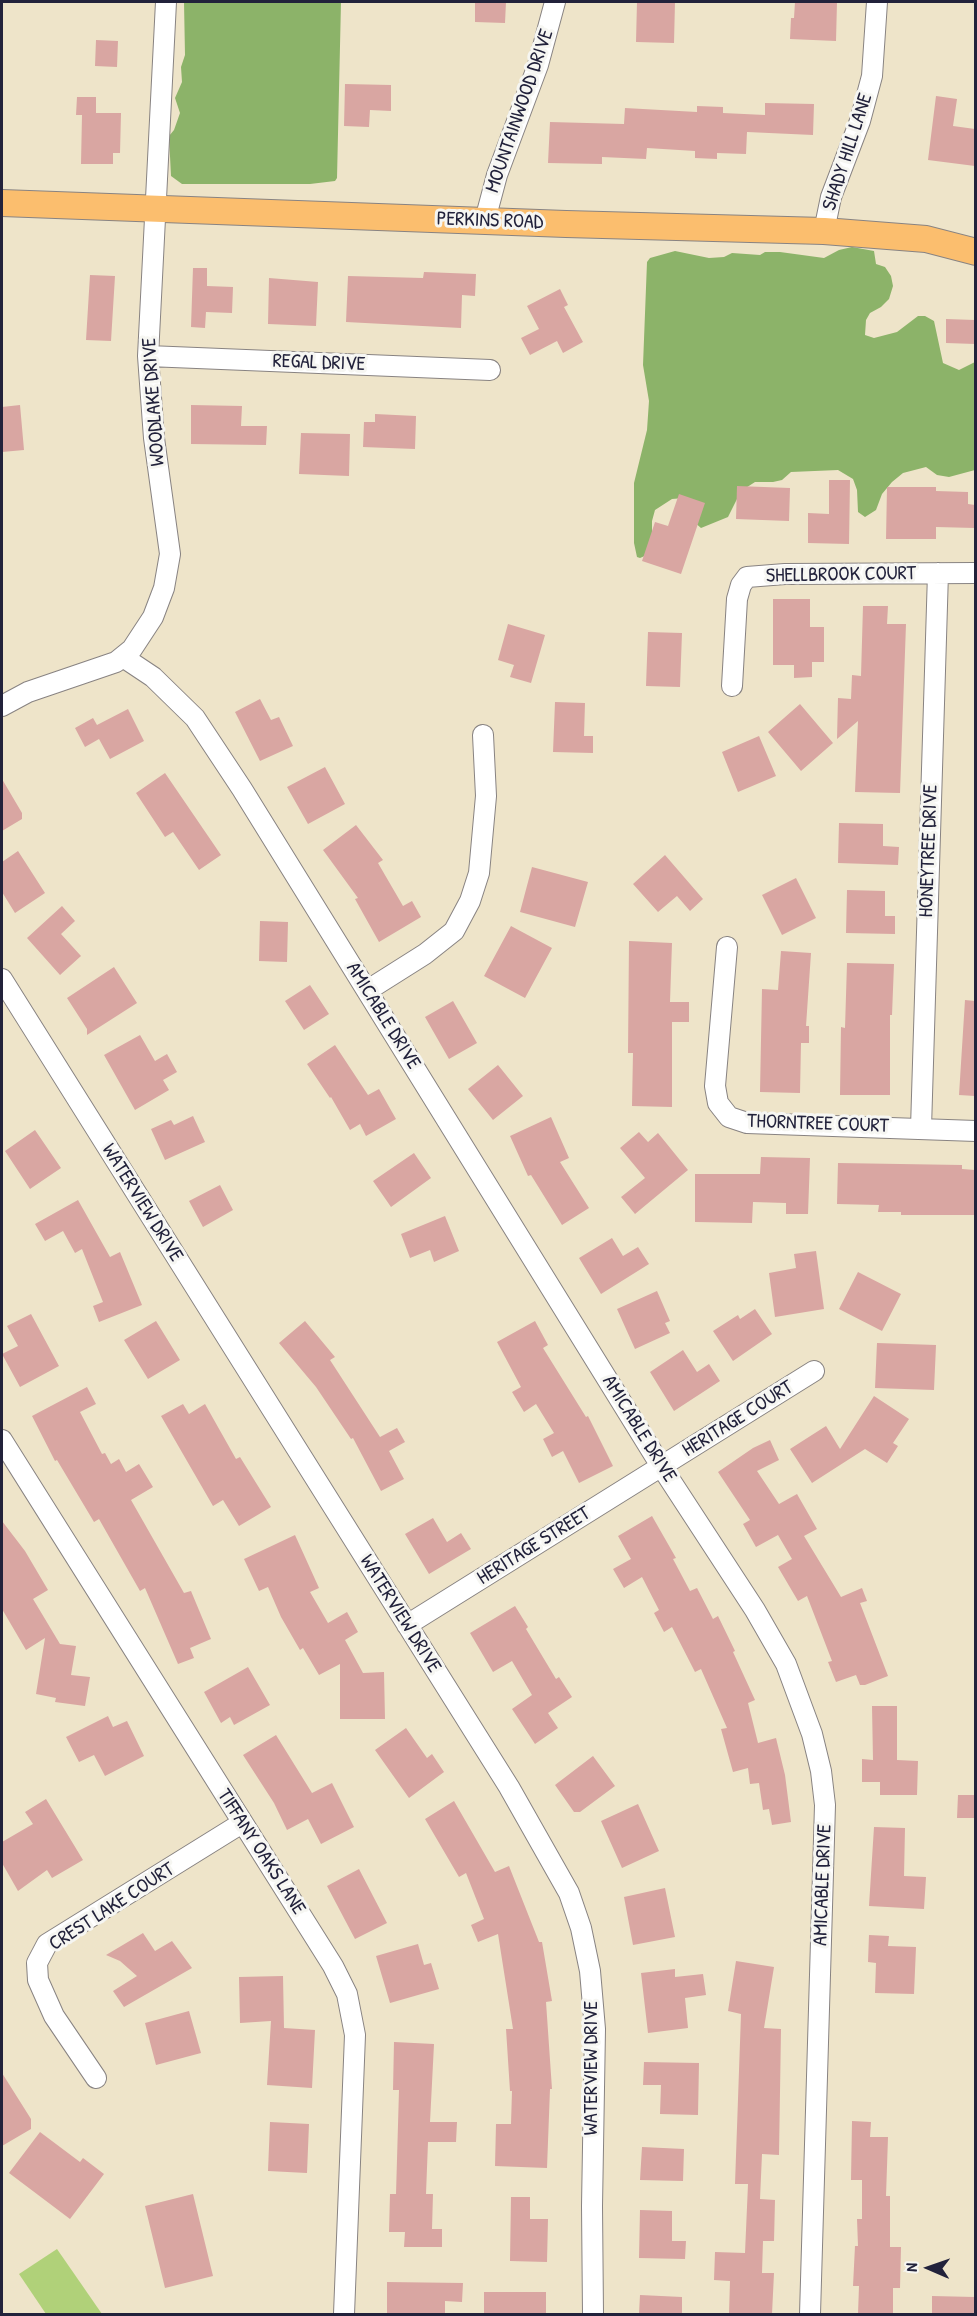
<!DOCTYPE html>
<html>
<head>
<meta charset="utf-8">
<style>
	body { margin:0 }
	#map { position:relative; width:977px; height:2316px; overflow:hidden; background:#eee4c9; font-family:"Patrick Hand",sans-serif }
	canvas { display:block }
	.frame { position:absolute; inset:0; border:3px solid #22223b; pointer-events:none }
	.north { position:absolute; left:899px; top:2238px; width:60px; height:60px; -webkit-text-stroke:4px #f6f6f2; paint-order:stroke; rotate:272deg; font-size:16px; font-weight:700; line-height:24px; text-align:center; color:#22223b }
	.north::after { content:''; display:block; margin:auto; width:21px; height:27px; background:#22223b; clip-path:polygon(50% 0,100% 100%,50% 72%,0 100%) }
</style>
</head>
<body>
<div id="map">
<canvas width="977" height="2316"></canvas>
<div class="frame"></div>
<div class="north">N</div>
</div>
<script>
const c = document.querySelector('canvas').getContext('2d');
c.lineJoin = 'round';
function fill(path, color) {
  c.fillStyle = color;
  c.fill(path, 'evenodd');
}
function poly(rows) {
  const path = new Path2D();
  for (const r of rows) {
    path.moveTo(r[0], r[1]);
    for (let i = 2; i < r.length; i += 2) path.lineTo(r[i], r[i + 1]);
  }
  return path;
}
function trace(path, color, width, dash) {
  c.strokeStyle = color;
  c.lineWidth = width;
  c.lineCap = dash ? 'butt' : 'round';
  c.setLineDash(dash || []);
  c.stroke(path);
}
function write(font, color, halo, rows, align = 'center') {
  c.font = font + ' "Patrick Hand",sans-serif';
  c.lineWidth = 6;
  c.setLineDash([]);
  c.textBaseline = 'middle';
  c.strokeStyle = halo;
  c.fillStyle = color;
  for (const [text, x, y, turn = 0] of rows) {
    c.save();
    c.translate(x, y);
    c.rotate((+turn || 0) * Math.PI / 180);
    c.textAlign = isNaN(turn) ? turn : align;
    if (halo) c.strokeText(text, 0, 0);
    c.fillText(text, 0, 0);
    c.restore();
  }
}
fill(poly([
	[57,2249,102,2314,46,2314,19,2274]
]), '#b0d179');
fill(poly([
	[184,2,341,2,337,178,335,181,310,184,182,184,171,176,169,136,174,130,180,113,175,98,182,82,181,67,185,55],
	[852,247,874,251,876,264,885,267,891,276,893,286,889,299,881,307,870,313,866,320,865,335,874,338,897,332,918,316,925,316,934,321,943,363,959,370,975,362,975,470,949,477,937,475,926,467,903,473,892,482,882,494,876,510,865,517,858,512,857,490,853,479,838,470,791,472,782,480,773,482,755,482,741,491,728,517,701,528,693,521,684,498,672,499,655,510,652,521,652,538,647,555,640,558,637,557,634,543,634,483,647,430,649,401,643,365,647,262,650,258,675,251,709,258,724,257,732,253,760,255,765,252,780,252,824,258,839,250]
]), '#8cb369');
fill(poly([
	[475,2,506,2,505,23,475,22],
	[637,2,675,2,674,43,636,42],
	[795,2,837,2,836,41,790,39,791,18,794,18],
	[96,40,118,41,117,67,95,66],
	[345,84,391,85,391,111,370,110,369,127,344,126],
	[936,96,957,99,953,126,975,129,975,166,928,160],
	[77,97,96,97,96,113,121,113,120,153,113,153,113,164,81,164,82,115,76,115],
	[765,103,814,104,813,135,747,132,746,154,717,153,717,159,695,158,695,151,647,148,646,159,602,157,602,164,548,163,550,122,624,124,625,108,697,112,697,106,723,107,723,113,765,115],
	[193,268,207,268,207,286,233,287,232,313,206,312,205,328,191,327],
	[424,272,476,274,475,296,462,295,461,328,346,322,348,276,423,278],
	[90,275,115,276,111,341,86,340],
	[269,278,318,282,316,326,268,324],
	[560,289,568,305,564,307,583,342,563,353,557,341,530,355,521,338,539,329,527,306],
	[946,319,975,320,975,344,946,343],
	[20,405,24,450,2,452,2,407],
	[191,405,242,406,241,426,267,426,266,445,191,444],
	[375,414,416,416,415,449,363,447,364,422,375,422],
	[301,433,350,434,349,476,299,474],
	[829,480,850,480,849,544,808,543,808,513,829,514],
	[737,486,790,488,789,521,736,519],
	[887,487,936,487,936,491,968,492,968,504,975,505,975,528,936,527,936,539,886,539],
	[679,494,705,503,681,574,642,561,655,522,668,526],
	[773,599,810,599,810,627,824,627,824,662,812,662,812,677,794,678,794,665,773,665],
	[863,606,888,606,887,624,906,624,900,793,855,792,858,721,837,739,838,698,851,699,852,675,861,676],
	[508,624,545,635,531,683,510,677,514,665,498,660],
	[648,632,682,633,680,687,646,686],
	[260,699,271,720,279,717,293,746,260,761,235,712],
	[555,702,585,703,584,736,593,736,593,753,553,752],
	[800,704,833,743,801,771,768,732],
	[128,709,144,741,110,759,99,739,85,747,75,728,93,718,97,725],
	[759,736,776,776,738,792,722,752],
	[325,767,345,804,308,824,287,787],
	[165,773,221,855,199,870,173,832,165,837,136,793],
	[2,779,22,813,22,819,2,831],
	[839,823,883,824,883,846,899,847,898,865,838,863],
	[356,825,383,860,378,863,403,906,412,901,421,917,379,942,355,899,358,898,323,850],
	[18,851,45,893,15,913,2,892,2,862],
	[665,855,703,899,690,911,677,896,658,912,633,884],
	[532,867,588,882,575,927,520,912],
	[796,878,816,918,782,935,762,895],
	[847,890,885,891,885,916,895,916,895,934,846,933],
	[62,906,75,921,61,934,81,956,60,975,27,938],
	[260,921,288,922,287,962,259,961],
	[511,926,552,948,525,998,484,976],
	[629,941,672,943,670,1002,689,1002,689,1022,672,1022,672,1107,632,1106,633,1053,628,1053],
	[781,951,811,953,806,1026,809,1026,809,1043,801,1043,800,1093,760,1092,762,989,778,990],
	[847,963,894,964,892,1015,890,1015,890,1095,840,1095,841,1027,845,1028],
	[114,967,137,1003,87,1035,87,1029,67,998],
	[310,985,329,1014,304,1030,285,1001],
	[965,1000,975,1001,975,1096,959,1095],
	[453,1001,477,1043,449,1059,425,1017],
	[140,1035,155,1061,167,1054,177,1072,163,1080,169,1090,135,1110,104,1055],
	[335,1045,368,1095,379,1089,396,1119,366,1136,360,1124,350,1130,331,1097,330,1098,307,1064],
	[498,1065,523,1096,493,1120,468,1089],
	[193,1116,205,1142,165,1160,151,1129,171,1120,174,1125],
	[551,1117,569,1158,560,1162,589,1208,562,1225,531,1175,528,1176,510,1136],
	[35,1130,61,1168,30,1189,5,1151],
	[639,1132,648,1142,658,1133,688,1170,635,1214,621,1197,645,1178,620,1148],
	[414,1153,431,1178,391,1207,373,1181],
	[761,1157,810,1158,808,1214,786,1214,786,1203,753,1202,752,1223,695,1222,695,1174,760,1174],
	[838,1163,962,1165,962,1169,975,1170,975,1215,901,1215,901,1212,878,1212,879,1205,837,1204],
	[220,1185,233,1210,203,1227,189,1201],
	[78,1200,110,1257,120,1252,142,1305,99,1322,93,1306,103,1302,82,1249,75,1253,63,1231,45,1241,35,1224],
	[445,1216,459,1251,434,1262,430,1250,410,1258,401,1234],
	[612,1238,623,1256,638,1247,649,1264,601,1294,579,1258],
	[816,1251,824,1309,775,1317,769,1273,796,1268,794,1254],
	[858,1272,901,1294,882,1331,839,1309],
	[657,1291,670,1321,665,1323,670,1333,635,1349,617,1309],
	[755,1309,772,1334,733,1361,713,1331,738,1315,740,1319],
	[31,1314,59,1366,20,1387,2,1354,18,1346,7,1326],
	[156,1321,180,1360,148,1379,124,1340],
	[305,1321,335,1357,330,1360,380,1437,397,1428,405,1442,389,1451,404,1479,381,1491,353,1438,351,1439,316,1387,279,1343],
	[535,1321,548,1345,543,1348,586,1417,588,1416,613,1466,579,1483,563,1451,552,1457,543,1439,554,1433,536,1404,524,1412,512,1392,521,1387,497,1342],
	[877,1343,936,1345,934,1390,875,1388],
	[683,1350,697,1372,709,1364,720,1381,674,1411,650,1372],
	[87,1387,96,1404,80,1412,102,1454,105,1453,111,1464,119,1459,126,1472,139,1464,153,1487,131,1500,184,1593,191,1591,211,1639,190,1648,194,1658,178,1664,145,1588,140,1591,99,1519,94,1522,57,1460,55,1461,32,1416],
	[874,1396,909,1419,893,1443,898,1446,887,1463,865,1449,812,1483,790,1449,826,1426,840,1449],
	[183,1404,189,1414,205,1404,236,1459,240,1457,271,1507,239,1526,223,1500,213,1506,161,1416],
	[770,1440,779,1460,757,1471,779,1504,797,1494,817,1529,804,1536,841,1597,862,1588,867,1601,860,1603,888,1676,865,1685,860,1685,856,1675,836,1682,828,1662,832,1661,807,1596,798,1601,778,1567,792,1559,778,1535,756,1547,743,1524,750,1520,718,1472,753,1448],
	[652,1516,676,1558,673,1559,690,1591,697,1588,713,1619,718,1616,735,1651,733,1652,755,1700,748,1703,758,1743,776,1738,785,1775,791,1822,772,1825,769,1809,763,1810,759,1783,750,1784,748,1768,733,1772,721,1729,727,1728,701,1669,695,1672,672,1627,664,1632,654,1613,659,1610,642,1577,624,1588,613,1569,631,1559,618,1536],
	[433,1518,447,1542,461,1533,471,1549,429,1574,405,1534],
	[2,1521,25,1551,48,1590,33,1599,60,1644,76,1646,71,1675,90,1677,85,1706,55,1702,56,1698,36,1694,45,1638,26,1650,2,1609],
	[295,1535,319,1588,310,1592,328,1623,347,1612,358,1632,345,1640,363,1673,384,1672,385,1719,340,1719,340,1664,319,1675,303,1648,300,1650,281,1617,268,1587,259,1591,244,1559],
	[515,1606,528,1627,526,1629,556,1679,559,1677,572,1697,548,1713,558,1728,535,1744,512,1709,532,1695,512,1661,493,1672,470,1633],
	[248,1667,270,1705,234,1725,230,1717,221,1723,204,1692],
	[872,1706,897,1706,897,1760,918,1761,917,1795,880,1795,880,1782,862,1782,862,1759,873,1760],
	[108,1716,113,1727,127,1721,144,1756,105,1776,94,1755,79,1762,66,1737],
	[406,1728,427,1758,432,1754,444,1772,409,1798,375,1750],
	[276,1735,312,1793,332,1783,354,1827,321,1844,308,1819,287,1830,274,1803,243,1755],
	[593,1756,615,1786,580,1812,574,1812,555,1785],
	[958,1795,975,1795,975,1818,957,1818],
	[46,1799,83,1860,52,1878,47,1870,18,1891,2,1863,2,1842,33,1824,25,1812],
	[454,1801,495,1872,509,1866,539,1942,542,1942,552,2001,546,2002,552,2089,550,2089,547,2168,495,2166,496,2124,511,2124,512,2091,510,2091,506,2029,513,2029,498,1934,478,1942,471,1925,484,1919,466,1873,459,1877,425,1819],
	[638,1804,659,1851,622,1868,601,1821],
	[874,1827,905,1828,904,1876,926,1877,924,1909,869,1906],
	[359,1869,387,1923,355,1939,327,1886],
	[665,1888,675,1937,633,1945,624,1897],
	[143,1933,155,1951,172,1941,192,1968,124,2007,113,1991,137,1976,120,1961,106,1955],
	[869,1935,889,1936,888,1946,916,1947,914,1994,875,1993,876,1963,868,1962],
	[418,1944,424,1965,431,1963,439,1989,390,2003,376,1956],
	[736,1961,774,1967,764,2028,781,2029,779,2155,762,2154,760,2199,775,2200,774,2241,763,2241,762,2273,774,2273,772,2314,729,2314,730,2281,714,2280,715,2252,745,2253,748,2184,735,2184,741,2014,728,2011],
	[675,1969,675,1977,703,1974,706,1995,685,1998,688,2028,648,2033,641,1973],
	[283,1976,284,2028,315,2030,312,2088,267,2085,271,2021,240,2023,239,1977],
	[189,2011,201,2053,156,2065,145,2023],
	[394,2042,434,2044,430,2122,457,2122,456,2142,428,2142,426,2194,433,2194,432,2229,442,2229,442,2247,404,2247,405,2232,389,2232,390,2194,396,2194,399,2090,393,2090],
	[644,2062,699,2063,698,2115,660,2114,661,2085,643,2085],
	[2,2073,31,2119,31,2129,2,2146],
	[852,2121,871,2122,870,2137,888,2137,886,2196,890,2196,890,2247,901,2247,900,2288,893,2288,893,2314,858,2314,859,2286,853,2286,855,2246,858,2246,857,2219,862,2219,862,2180,851,2180],
	[270,2122,309,2124,307,2173,268,2171],
	[40,2132,80,2162,83,2158,104,2174,70,2219,9,2173],
	[642,2147,684,2149,683,2181,640,2180],
	[193,2194,213,2276,165,2288,145,2206],
	[511,2197,530,2197,530,2219,548,2219,547,2262,510,2261],
	[640,2210,672,2211,672,2241,686,2241,685,2259,639,2258],
	[387,2282,463,2283,462,2302,445,2301,445,2314,387,2314],
	[484,2292,546,2292,546,2314,484,2314],
	[640,2295,682,2297,682,2314,639,2314],
	[932,2296,975,2297,975,2314,932,2314]
]), '#d9a6a2');
const minor = poly([
	[485,220,497,175,538,65,555,2],
	[824,231,831,197,860,121,872,76,877,2],
	[148,356,490,370],
	[123,657,153,677,195,718,242,789,661,1466,755,1610,786,1664,812,1734,821,1771,825,1805,810,2314],
	[732,686,737,599,741,585,747,577,785,574,976,573],
	[2,706,28,692,116,662,132,649,153,617,164,588,170,554,154,438,148,356,166,2],
	[727,947,715,1086,718,1103,729,1117,747,1123,976,1131],
	[2,979,509,1787,569,1893,581,1928,590,1971,595,2029,592,2206,593,2314],
	[368,990,425,954,454,931,470,901,479,873,486,796,483,735],
	[921,1128,938,573],
	[2,1440,333,1966,347,1994,355,2035,344,2314],
	[407,1625,814,1371],
	[96,2078,54,2016,38,1980,37,1963,47,1944,242,1823]
]);
const major = poly([
	[2,203,566,224,824,231,926,239,976,252]
]);
trace(minor, '#888382', 22);
trace(major, '#888382', 28);
trace(minor, '#fff', 20);
trace(major, '#fbbe6e', 26);
write('20px', '#22223b', '#f6f6f2', [
	["MOUNTAINWOOD DRIVE",520,111,-71],
	["SHADY HILL LANE",848,152,-72],
	["PERKINS ROAD",490,221,2],
	["REGAL DRIVE",319,363,2],
	["WOODLAKE DRIVE",154,402,-94],
	["SHELLBROOK COURT",841,575,-1],
	["HONEYTREE DRIVE",929,851,-88],
	["AMICABLE DRIVE",383,1016,58],
	["THORNTREE COURT",818,1124,2],
	["WATERVIEW DRIVE",142,1203,58],
	["HERITAGE COURT",738,1419,-32],
	["AMICABLE DRIVE",639,1429,58],
	["HERITAGE STREET",534,1546,-32],
	["WATERVIEW DRIVE",400,1614,58],
	["TIFFANY OAKS LANE",261,1852,57],
	["AMICABLE DRIVE",823,1885,-88],
	["CREST LAKE COURT",112,1907,-33],
	["WATERVIEW DRIVE",592,2068,-90]
]);
</script>
</body>
</html>
